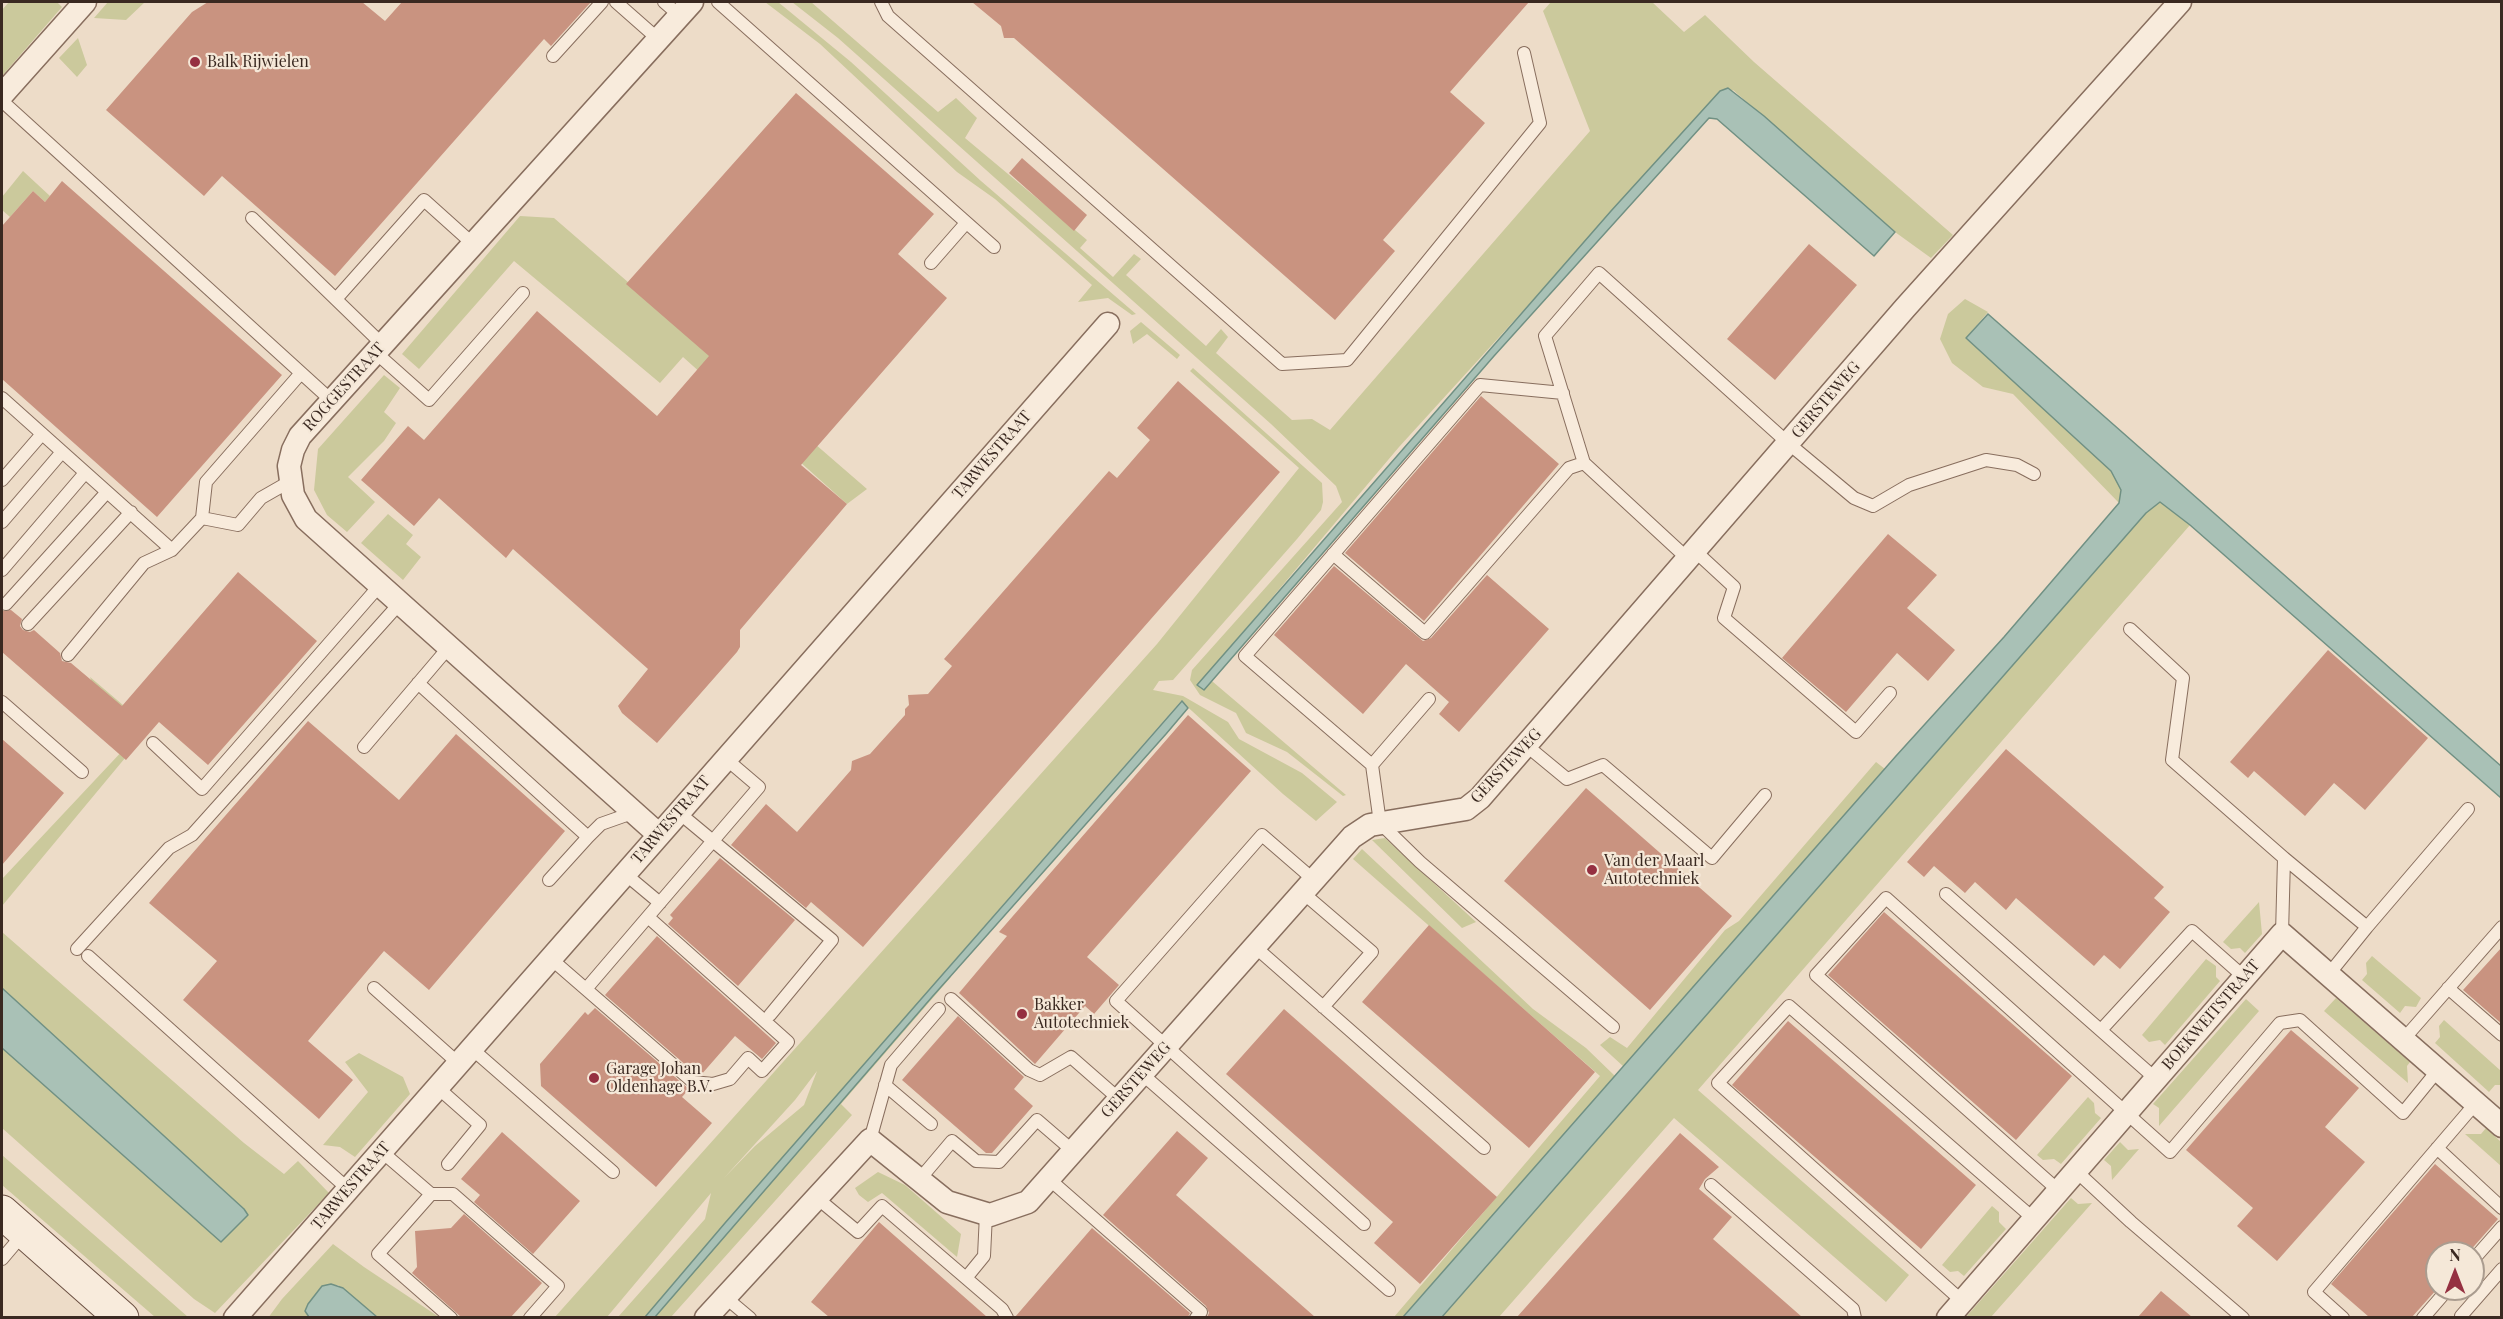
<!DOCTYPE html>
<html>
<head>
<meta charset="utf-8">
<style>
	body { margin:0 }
	#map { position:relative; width:2503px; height:1319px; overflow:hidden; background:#eddcc8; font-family:"Playfair Display",serif }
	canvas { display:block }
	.frame { position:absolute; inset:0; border:3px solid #3a2921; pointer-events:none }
	.north { position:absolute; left:2425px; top:1241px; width:60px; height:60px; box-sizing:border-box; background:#f5e8d8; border:2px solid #aa9c8f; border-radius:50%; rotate:0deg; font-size:16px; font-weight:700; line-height:24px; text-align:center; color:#3a2921 }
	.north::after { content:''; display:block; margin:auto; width:21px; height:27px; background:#953041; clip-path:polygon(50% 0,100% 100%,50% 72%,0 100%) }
</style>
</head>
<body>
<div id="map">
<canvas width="2503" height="1319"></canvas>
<div class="frame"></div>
<div class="north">N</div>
</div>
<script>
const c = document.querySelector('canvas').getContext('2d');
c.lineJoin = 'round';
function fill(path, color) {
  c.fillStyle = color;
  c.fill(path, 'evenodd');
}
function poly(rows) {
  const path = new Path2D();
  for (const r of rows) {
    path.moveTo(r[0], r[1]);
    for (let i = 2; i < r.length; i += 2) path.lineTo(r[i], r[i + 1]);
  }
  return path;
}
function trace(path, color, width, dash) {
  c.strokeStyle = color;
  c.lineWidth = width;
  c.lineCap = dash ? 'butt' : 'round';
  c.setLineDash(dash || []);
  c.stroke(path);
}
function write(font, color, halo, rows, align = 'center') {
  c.font = font + ' "Playfair Display",serif';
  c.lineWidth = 4.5;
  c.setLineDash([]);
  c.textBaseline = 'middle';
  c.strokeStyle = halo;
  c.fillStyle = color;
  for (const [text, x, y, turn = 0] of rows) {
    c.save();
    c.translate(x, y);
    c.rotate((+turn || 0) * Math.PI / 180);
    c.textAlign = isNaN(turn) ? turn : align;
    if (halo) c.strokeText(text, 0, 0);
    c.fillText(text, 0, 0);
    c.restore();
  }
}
fill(poly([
	[9,2,57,2,62,7,2,76,2,10],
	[108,2,145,2,126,20,94,18],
	[765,2,778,2,851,62,981,181,1136,314,1132,315,1108,298,1078,302,1092,285,995,199,957,172,820,44],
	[792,2,811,2,938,112,956,98,977,118,965,138,1087,240,1080,248,1113,277,1134,254,1141,259,1126,275,1206,346,1221,329,1228,337,1216,353,1292,420,1312,419,1330,430,1590,131,1543,11,1551,2,1652,2,1684,32,1705,15,1754,62,1953,235,1931,258,1895,232,1733,90,1685,133,1399,447,1206,676,1346,795,1343,796,1287,752,1246,733,1236,713,1200,695,1190,680,1192,670,1342,502,1336,486,1271,424,838,38],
	[78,38,87,65,77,77,59,58],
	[23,171,50,196,45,202,33,191,10,217,2,210,2,197],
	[520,216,554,218,867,489,847,504,683,357,660,383,514,261,419,369,402,354],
	[1965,299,1988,312,1966,338,2112,471,2121,490,2119,503,2013,394,1983,387,1952,363,1940,339,1948,314],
	[1141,322,1180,355,1177,359,1147,334,1133,344,1130,331],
	[1193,368,1322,483,1323,502,1321,510,1297,539,1173,680,1159,681,1153,690,1183,696,1228,722,1239,739,1302,773,1337,802,1316,821,1283,794,1181,701,945,971,951,977,841,1104,852,1115,671,1317,618,1317,705,1219,711,1193,607,1317,554,1318,1157,644,1299,468,1190,371],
	[817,1071,804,1105,755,1146,724,1178,795,1100],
	[384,375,400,388,384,412,396,423,384,441,348,477,375,502,347,532,327,515,314,490,318,449],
	[2160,502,2190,525,1698,1090,1909,1275,1886,1302,1674,1118,1499,1317,1442,1318,2146,513],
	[388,514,413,535,406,544,421,557,403,580,361,543],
	[90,677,150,728,2,906,2,879,141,731,93,686],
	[1876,762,1885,769,1624,1067,1600,1045,1610,1037,1627,1048,1725,930,1739,921],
	[1385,838,1413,864,1476,922,1462,928,1372,840],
	[1362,849,1533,1009,1586,1048,1615,1076,1403,1317,1394,1317,1600,1076,1353,859],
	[2259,902,2262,934,2245,953,2240,948,2231,949,2223,942],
	[2,932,244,1143,284,1174,298,1161,329,1193,215,1313,194,1299,2,1128,2,1048,221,1241,248,1215,244,1209,2,988],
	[2372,956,2421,998,2416,1007,2405,1006,2400,1013,2362,980,2367,974,2366,963],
	[2206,959,2216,966,2216,977,2220,981,2165,1045,2160,1040,2149,1042,2142,1035],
	[2336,998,2410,1062,2407,1066,2408,1083,2324,1011],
	[2246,999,2259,1011,2159,1126,2159,1108,2153,1104],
	[2444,1020,2501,1071,2501,1085,2495,1085,2489,1092,2435,1043,2440,1037,2439,1026],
	[359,1053,403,1077,410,1094,355,1157,340,1147,323,1145,368,1092,345,1062],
	[2088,1097,2094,1103,2095,1113,2101,1118,2061,1164,2054,1159,2043,1160,2037,1155],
	[2486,1128,2501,1142,2501,1166,2465,1134,2481,1134],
	[2120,1142,2128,1150,2139,1149,2112,1180,2111,1166,2104,1160],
	[2,1155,138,1273,188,1317,155,1317,2,1185],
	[878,1172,905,1185,961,1234,957,1257,882,1193,868,1202,859,1195,855,1188],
	[2071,1198,2078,1204,2092,1203,1991,1317,1966,1317],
	[1992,1206,1999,1212,1999,1222,2006,1229,1964,1276,1958,1271,1950,1272,1942,1265],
	[333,1244,364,1267,439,1317,377,1317,338,1285,322,1286,308,1304,305,1311,309,1317,268,1318,282,1299]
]), '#cbc99c');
const water = poly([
	[1728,88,1764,116,1895,232,1874,256,1717,119,1709,118,1494,356,1204,690,1197,685,1611,211,1720,91,1728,88],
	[1988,314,2501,766,2501,798,2190,525,2160,502,2146,513,1442,1317,1403,1317,1896,756,2004,637,2119,503,2121,490,2111,471,1966,338,1988,314],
	[1182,701,1188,708,1166,734,932,997,655,1317,645,1317,725,1223,1182,701],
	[2,988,244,1209,248,1215,221,1242,2,1048,2,988],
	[331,1284,343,1288,377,1317,309,1317,305,1311,308,1304,322,1286,331,1284]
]);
fill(water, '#a9c1b6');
trace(water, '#709083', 1.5);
fill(poly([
	[208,2,362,2,385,21,402,2,591,2,551,46,544,39,335,276,222,176,204,196,106,110,192,12],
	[972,2,1529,2,1450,92,1485,123,1383,240,1395,251,1335,320,1014,38,1004,38,1001,26],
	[796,93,934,214,898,254,947,298,801,465,847,504,740,630,740,647,737,652,657,743,622,713,618,706,648,669,513,549,506,558,439,498,414,526,361,480,408,426,424,440,537,311,657,416,709,356,626,284],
	[1022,158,1087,215,1074,231,1009,173],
	[62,181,282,375,157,517,2,379,2,226,33,191,45,202],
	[1809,244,1857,285,1775,380,1727,339],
	[1178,381,1280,472,863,947,811,902,806,908,731,845,766,804,797,832,851,770,852,761,870,754,905,715,905,709,909,705,908,695,928,694,952,666,944,659,1109,471,1117,478,1150,440,1137,428],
	[1481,396,1559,464,1424,621,1345,553],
	[1888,534,1937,575,1907,608,1955,650,1928,681,1897,653,1846,712,1782,658],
	[1334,566,1423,641,1431,638,1487,575,1549,629,1459,732,1439,714,1449,702,1406,664,1363,714,1274,635],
	[238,572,317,641,208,765,159,722,126,760,2,652,2,611,11,610,22,619,20,626,23,630,30,632,34,630,60,653,62,661,71,663,122,706],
	[2328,650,2428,738,2365,810,2334,783,2305,816,2254,771,2248,778,2230,762],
	[1188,715,1251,771,1087,957,1119,985,1094,1014,1085,1006,1035,1064,959,993,1007,936,999,932],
	[308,721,399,800,456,734,565,831,429,990,384,951,308,1041,353,1080,319,1119,183,1000,217,961,149,903],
	[2,739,64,793,2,865],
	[2006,749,2164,887,2154,898,2170,912,2120,969,2104,955,2094,966,2016,898,2006,910,1975,882,1965,893,1934,866,1924,877,1907,862],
	[1586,788,1732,916,1650,1010,1504,881],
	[720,858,795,920,738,986,668,924,673,918,670,915],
	[1884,912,2072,1076,2016,1140,1828,975],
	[1429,925,1595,1072,1529,1148,1362,1002],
	[657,936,776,1043,762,1059,735,1036,701,1075,696,1074,605,995],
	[2502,947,2502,1024,2463,990],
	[595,1008,689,1089,682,1097,712,1123,656,1187,541,1086,540,1064,585,1012,588,1015],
	[1284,1009,1497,1197,1420,1284,1374,1243,1393,1222,1226,1074],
	[958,1016,1024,1077,1014,1089,1033,1106,992,1153,986,1153,902,1080],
	[1788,1021,1976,1185,1921,1249,1732,1085],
	[2291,1030,2359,1088,2325,1127,2365,1162,2277,1261,2237,1226,2253,1208,2186,1150],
	[1177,1131,1208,1158,1176,1195,1315,1317,1207,1317,1209,1313,1206,1306,1103,1215],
	[502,1132,580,1201,533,1254,474,1202,480,1195,461,1179],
	[1680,1133,1719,1167,1705,1179,1699,1189,1732,1217,1713,1239,1802,1317,1517,1317],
	[2435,1164,2498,1219,2468,1253,2437,1253,2437,1289,2412,1317,2369,1317,2331,1284],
	[464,1214,542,1283,511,1317,461,1317,412,1273,417,1267,415,1231,451,1228],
	[879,1222,987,1317,829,1317,811,1302],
	[1092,1228,1190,1313,1188,1317,1015,1317],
	[2161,1291,2192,1317,2138,1317]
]), '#c99380');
const lane = poly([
	[616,2,658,39],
	[664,2,679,15],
	[718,2,994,247],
	[881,2,888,16,1282,364,1347,360,1540,123,1524,53],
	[553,56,602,2],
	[2,101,332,401],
	[252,218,382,344],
	[931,263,966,223],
	[336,299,424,200,473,244],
	[375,352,429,400,523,293],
	[1563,393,1480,385,1245,656,1372,765,1380,823,1420,862,1613,1027],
	[2,398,172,550],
	[2,480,42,434],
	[202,518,206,482,301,373],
	[2,522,62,452],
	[1695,551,1734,587,1724,618,1856,732,1890,693],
	[1333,554,1425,633,1569,468,1584,463],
	[1688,559,1584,463,1545,336,1599,273,1788,443,1854,498,1873,506,1909,485,1986,460,2017,465,2034,474],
	[2,570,85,473],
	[6,604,107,492],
	[28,624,131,512],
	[2130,629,2183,678,2172,760,2284,858,2282,934],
	[68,655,144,563,172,550,202,518,238,525,261,498,289,482],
	[418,683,588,837,549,880],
	[2,702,82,772],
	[153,743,202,789,380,585],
	[1527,746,1567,779,1603,765,1712,858,1765,795],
	[364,747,449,647],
	[1372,765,1429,699],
	[678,812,832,940,770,1015],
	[588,837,601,824,635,812],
	[2284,858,2367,927,2329,974],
	[624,873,660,903],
	[1314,880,1262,835,1116,1001,1364,1224],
	[1302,892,1372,952,1323,1007],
	[1946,894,2156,1079],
	[2367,927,2468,809],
	[1254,946,1484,1148],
	[77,949,169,848,192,835,400,603],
	[88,956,348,1189],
	[550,958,693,1082,713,1084,730,1079,748,1058,762,1071,788,1042,648,917],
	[374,988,458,1063],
	[2448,988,2502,1035],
	[586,989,759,787,725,758],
	[951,999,1029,1070,1040,1075,1071,1057,1119,1099],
	[2101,1030,2192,931,2244,977],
	[2403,1040,2502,927],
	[471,1048,613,1172],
	[1142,1074,1389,1290],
	[885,1085,931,1124],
	[437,1087,480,1125,448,1164],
	[870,1140,891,1065,939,1009],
	[2437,1148,2502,1208],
	[381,1151,431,1194,453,1194,558,1286,530,1318],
	[2076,1171,2131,1222,2243,1318],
	[1049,1179,1201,1312,1196,1318],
	[919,1180,952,1141,976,1161,999,1162,1037,1120,1073,1151],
	[1711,1185,1853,1309,1855,1318],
	[2059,1191,1816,975,1886,898,2170,1152,2280,1023,2300,1020,2403,1113,2438,1070],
	[431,1194,378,1254,451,1318],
	[817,1198,858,1232,882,1206,1002,1309,1007,1318],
	[2,1259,24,1233],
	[2473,1260,2502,1227],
	[966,1278,984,1256,986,1214],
	[725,1297,750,1318],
	[1962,1301,1718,1083,1789,1006,2034,1219],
	[2461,1316,2502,1269],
	[2343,1318,2314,1292,2475,1104],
	[2423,1318,2448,1289]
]);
const street = poly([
	[2,95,85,2],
	[658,834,306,519,293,495,289,466,293,450,300,436,692,2],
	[235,1318,1108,324],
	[706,1318,870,1140,947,1202,990,1215,1028,1202,1352,837,1370,825,1466,809,1480,798,1905,308,2180,2],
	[1948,1318,2282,934,2502,1126]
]);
const secondary = poly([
	[2,1212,122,1318]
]);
trace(lane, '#886e5e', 14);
trace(street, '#886e5e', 25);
trace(secondary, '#6a4f41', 35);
trace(lane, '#f8ebdc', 12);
trace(street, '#f8ebdc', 22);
trace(secondary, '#f8ebdc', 33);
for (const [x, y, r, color] of [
	[195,62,6,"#953041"],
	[1592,870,6,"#953041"],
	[1022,1014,6,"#953041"],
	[594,1078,6,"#953041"]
]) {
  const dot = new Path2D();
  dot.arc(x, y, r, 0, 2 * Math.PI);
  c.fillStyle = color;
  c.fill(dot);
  trace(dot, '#f5e8d8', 2);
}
write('16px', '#3a2921', '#f5e8d8', [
	["Balk Rijwielen",207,62],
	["Van der Maarl",1604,861],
	["Autotechniek",1604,879],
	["Bakker",1034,1005],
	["Autotechniek",1034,1023],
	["Garage Johan",606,1069],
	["Oldenhage B.V.",606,1087]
], 'left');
write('16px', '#3a2921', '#f5e8d8', [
	["ROGGESTRAAT",344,387,-48],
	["GERSTEWEG",1826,400,-49],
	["TARWESTRAAT",992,455,-49],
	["GERSTEWEG",1506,766,-47],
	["TARWESTRAAT",671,820,-49],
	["BOEKWEITSTRAAT",2211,1015,-49],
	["GERSTEWEG",1136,1080,-48],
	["TARWESTRAAT",351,1186,-49]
]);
</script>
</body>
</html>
